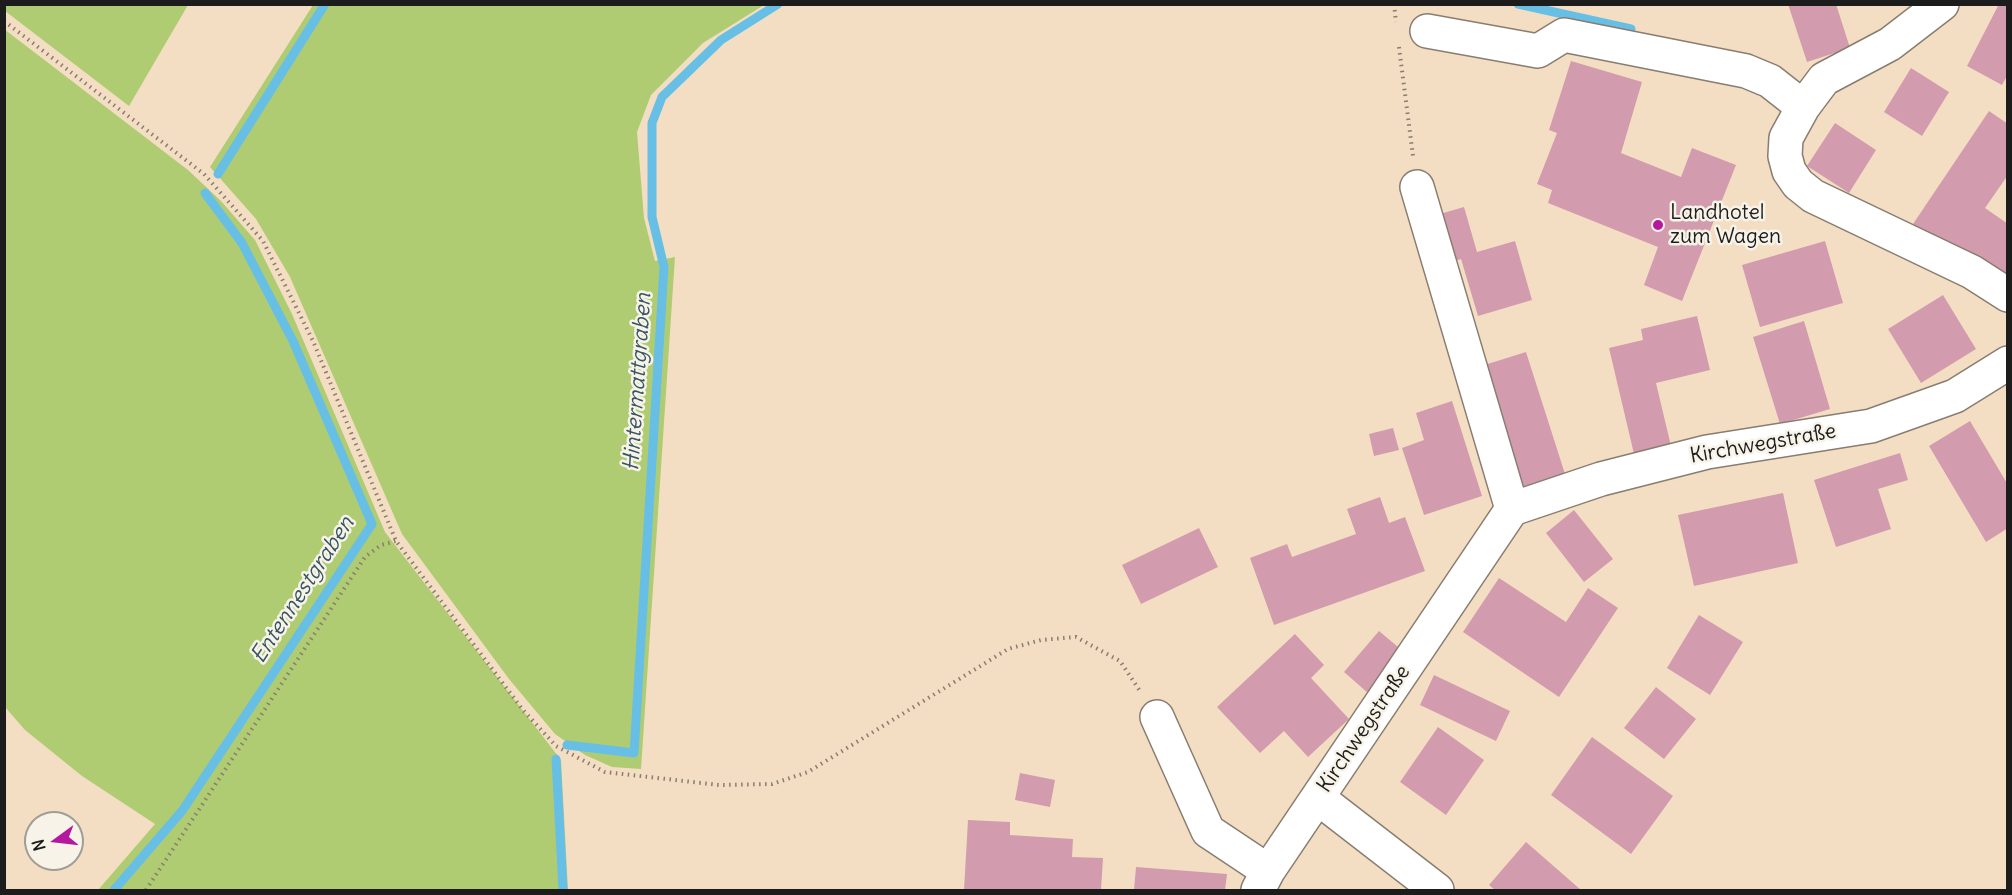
<!DOCTYPE html>
<html>
<head>
<meta charset="utf-8">
<style>
	body { margin:0 }
	#map { position:relative; width:2012px; height:895px; overflow:hidden; background:#f4dec3; font-family:Delius,sans-serif }
	canvas { display:block }
	.frame { position:absolute; inset:0; border:6px solid #1c1c1c; pointer-events:none }
	.north { position:absolute; left:24px; top:811px; width:60px; height:60px; box-sizing:border-box; background:#f7f3e8; border:2px solid #9f9d96; border-radius:50%; rotate:255deg; font-size:16px; font-weight:700; line-height:24px; text-align:center; color:#1c1c1c }
	.north::after { content:''; display:block; margin:auto; width:21px; height:27px; background:#b5179e; clip-path:polygon(50% 0,100% 100%,50% 72%,0 100%) }
</style>
</head>
<body>
<div id="map">
<canvas width="2012" height="895"></canvas>
<div class="frame"></div>
<div class="north">N</div>
</div>
<script>
const c = document.querySelector('canvas').getContext('2d');
c.lineJoin = 'round';
function fill(path, color) {
  c.fillStyle = color;
  c.fill(path, 'evenodd');
}
function poly(rows) {
  const path = new Path2D();
  for (const r of rows) {
    path.moveTo(r[0], r[1]);
    for (let i = 2; i < r.length; i += 2) path.lineTo(r[i], r[i + 1]);
  }
  return path;
}
function trace(path, color, width, dash) {
  c.strokeStyle = color;
  c.lineWidth = width;
  c.lineCap = dash ? 'butt' : 'round';
  c.setLineDash(dash || []);
  c.stroke(path);
}
function write(font, color, halo, rows, align = 'center') {
  c.font = font + ' Delius,sans-serif';
  c.lineWidth = 5;
  c.setLineDash([]);
  c.textBaseline = 'middle';
  c.strokeStyle = halo;
  c.fillStyle = color;
  for (const [text, x, y, turn = 0] of rows) {
    c.save();
    c.translate(x, y);
    c.rotate((+turn || 0) * Math.PI / 180);
    c.textAlign = isNaN(turn) ? turn : align;
    if (halo) c.strokeText(text, 0, 0);
    c.fillText(text, 0, 0);
    c.restore();
  }
}
fill(poly([
	[4,5,5,4,188,5,129,106,5,11],
	[313,5,764,5,703,43,651,95,637,132,644,218,655,261,675,257,641,769,612,767,585,755,555,734,509,679,402,534,290,277,256,219,210,167],
	[4,29,188,170,221,201,255,240,292,314,385,532,561,760,568,890,98,890,155,824,82,776,25,730,5,707]
]), '#b0cc72');
trace(poly([
	[1518,4,1631,29],
	[218,174,325,4],
	[567,745,634,753,664,267,652,217,652,123,662,97,721,40,778,4],
	[556,759,563,890],
	[114,890,182,811,372,524,293,341,242,243,205,193]
]), '#67bfe5', 9);
fill(poly([
	[1788,4,1836,4,1850,48,1807,62],
	[1999,4,2008,4,2008,74,2002,85,1967,66],
	[1571,61,1642,82,1621,153,1681,177,1692,148,1736,165,1682,301,1644,285,1658,247,1548,203,1552,190,1537,184,1557,133,1549,130],
	[1911,68,1949,92,1922,136,1884,112],
	[1989,111,2008,124,2008,175,1985,208,2008,224,2008,287,1913,224],
	[1835,123,1876,150,1849,193,1807,166],
	[1464,207,1477,252,1515,241,1532,300,1478,316,1461,259,1447,263,1433,216],
	[1825,241,1843,303,1760,327,1742,265],
	[1943,295,1976,349,1921,383,1888,329],
	[1697,316,1710,370,1656,383,1671,446,1634,454,1609,348,1643,340,1641,329],
	[1804,321,1830,409,1780,424,1753,337],
	[1526,352,1565,474,1516,490,1478,367],
	[1452,401,1482,496,1424,515,1402,448,1424,440,1416,413],
	[1970,421,2008,485,2008,528,1986,542,1929,446],
	[1393,428,1399,450,1374,456,1369,434],
	[1900,453,1908,480,1878,489,1891,529,1836,547,1814,480],
	[1783,493,1798,563,1694,586,1678,515],
	[1380,497,1389,523,1405,517,1425,571,1274,625,1250,558,1287,544,1292,557,1356,534,1347,509],
	[1574,510,1613,559,1584,582,1546,533],
	[1199,528,1218,567,1141,604,1122,565],
	[1499,578,1566,622,1588,588,1618,608,1559,697,1463,632],
	[1699,615,1743,642,1710,695,1667,668],
	[1379,631,1404,652,1368,693,1344,672],
	[1295,634,1324,665,1311,678,1349,719,1308,757,1284,731,1260,753,1217,707],
	[1434,675,1510,711,1496,741,1420,705],
	[1656,687,1696,719,1664,759,1624,728],
	[1438,727,1484,760,1446,815,1400,782],
	[1592,737,1673,796,1631,854,1551,795],
	[1020,773,1055,780,1050,807,1015,800],
	[968,820,1010,822,1010,835,1073,839,1072,857,1103,858,1101,890,964,890],
	[1526,842,1581,890,1495,890,1489,885],
	[1136,867,1227,874,1225,890,1134,890]
]), '#d29bae');
const minor = poly([
	[1942,4,1890,44,1824,79,1803,107,1786,138,1785,156,1789,171,1798,184,1813,196,1972,272,2008,295],
	[1427,31,1538,51,1564,35,1746,71,1770,81,1803,107],
	[1417,187,1512,509],
	[1157,717,1208,831,1268,871],
	[1318,798,1437,890],
	[1258,890,1268,871,1512,509,1601,479,1707,452,1871,426,1955,396,2008,363]
]);
trace(minor, '#887d70', 36);
trace(poly([
	[1394,4,1396,22],
	[4,21,204,174,263,241,313,341,396,541,523,710,556,746,605,772,719,785,772,784,808,772,1008,649,1041,640,1076,637,1120,661,1140,691],
	[1399,47,1413,156],
	[146,890,365,557,381,545,396,541]
]), '#887d70', 4, [1.5, 4.5]);
trace(minor, '#fff', 33);
for (const [x, y, r, color] of [
	[1658,225,6,"#b5179e"]
]) {
  const dot = new Path2D();
  dot.arc(x, y, r, 0, 2 * Math.PI);
  c.fillStyle = color;
  c.fill(dot);
  trace(dot, '#f7f3e8', 2);
}
write('21px', '#1c1c1c', '#f7f3e8', [
	["Landhotel",1670,213],
	["zum Wagen",1670,237]
], 'left');
write('21px', '#1c1c1c', '#f7f3e8', [
	["Kirchwegstraße",1763,444,-10],
	["Kirchwegstraße",1364,729,-56]
]);
write('italic 22px', '#365562', '#f7f3e8', [
	["Hintermattgraben",638,382,-86],
	["Entennestgraben",303,590,-57]
]);
</script>
</body>
</html>
